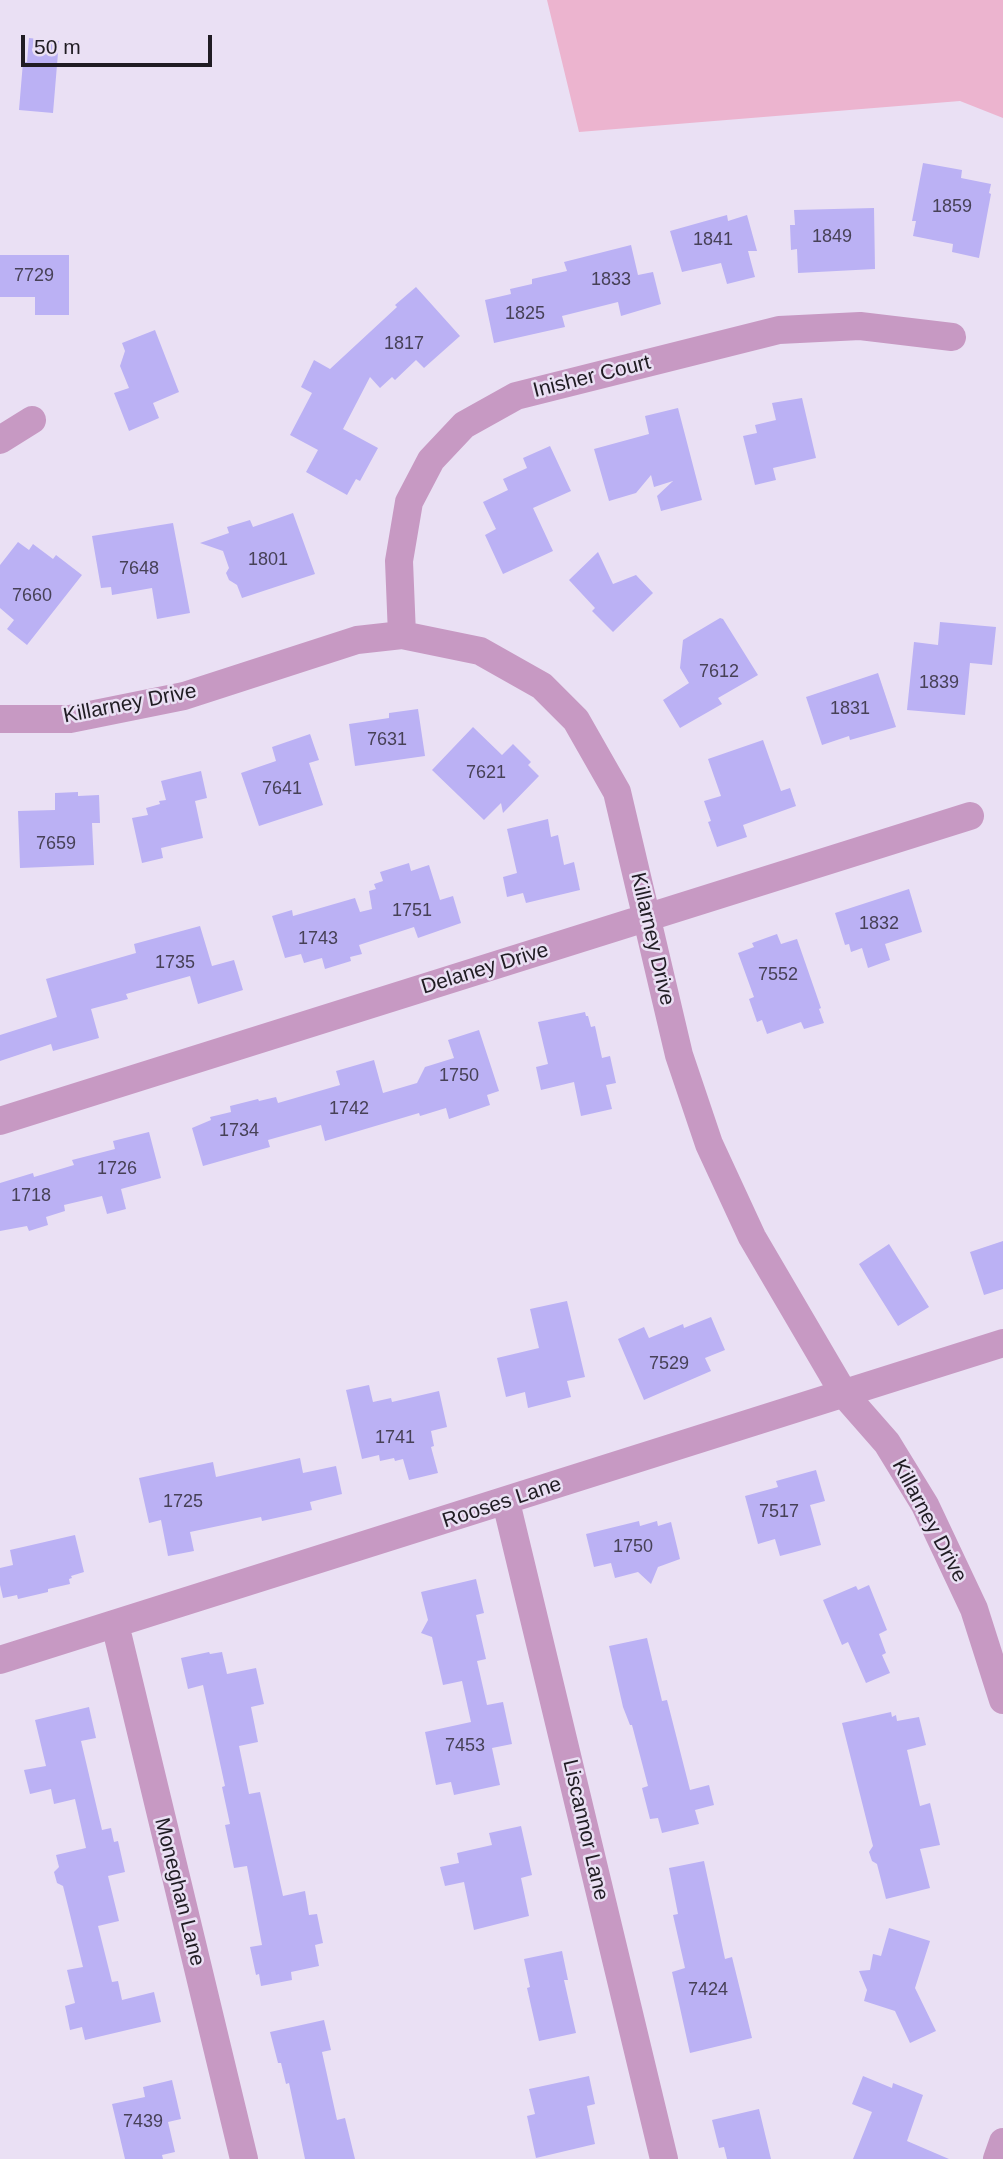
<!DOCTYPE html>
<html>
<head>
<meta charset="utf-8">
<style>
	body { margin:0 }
	#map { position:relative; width:1003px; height:2159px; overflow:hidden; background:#eae0f4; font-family:Arial,sans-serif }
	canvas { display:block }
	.scale { position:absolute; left:21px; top:35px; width:191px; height:32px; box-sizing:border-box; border:4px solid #201c23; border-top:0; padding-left:9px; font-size:21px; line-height:24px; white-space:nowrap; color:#201c23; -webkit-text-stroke:5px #eae0f4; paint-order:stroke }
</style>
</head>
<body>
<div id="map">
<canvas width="1003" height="2159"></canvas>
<div class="scale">50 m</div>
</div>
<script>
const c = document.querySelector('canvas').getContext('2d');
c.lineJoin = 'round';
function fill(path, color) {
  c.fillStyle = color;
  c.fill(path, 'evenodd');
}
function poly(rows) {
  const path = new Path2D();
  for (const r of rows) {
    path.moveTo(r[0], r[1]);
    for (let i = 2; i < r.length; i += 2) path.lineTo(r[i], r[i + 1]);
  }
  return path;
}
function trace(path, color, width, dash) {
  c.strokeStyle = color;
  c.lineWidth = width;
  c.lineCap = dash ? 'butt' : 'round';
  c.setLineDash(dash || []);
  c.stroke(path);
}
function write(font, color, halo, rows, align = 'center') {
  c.font = font + ' Arial,sans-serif';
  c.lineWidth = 5;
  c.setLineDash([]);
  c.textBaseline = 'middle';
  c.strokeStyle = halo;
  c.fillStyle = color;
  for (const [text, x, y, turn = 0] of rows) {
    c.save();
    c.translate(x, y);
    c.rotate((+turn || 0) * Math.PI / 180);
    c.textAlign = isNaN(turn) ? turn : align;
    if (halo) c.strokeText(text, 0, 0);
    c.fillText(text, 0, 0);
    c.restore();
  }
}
fill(poly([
	[547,0,1003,0,1003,118,960,101,579,132]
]), '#ecb4cf');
fill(poly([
	[29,38,59,41,53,113,19,110,23,62,27,62],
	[923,163,962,170,961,178,991,184,989,193,991,194,979,258,952,252,953,244,913,236,916,221,912,221],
	[874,208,875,269,798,273,797,249,791,250,790,225,795,225,794,210],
	[727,215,728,221,747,215,757,251,748,251,755,277,727,284,721,263,682,272,670,231],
	[631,245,638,275,653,272,661,304,621,316,618,302,562,316,565,327,494,343,485,300,511,294,510,289,532,284,532,279,567,271,564,262],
	[0,255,69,255,69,315,35,315,35,297,0,297],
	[416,287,460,336,424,368,416,360,395,380,392,377,380,388,370,377,343,429,378,448,360,481,356,479,347,495,306,472,318,450,290,435,312,393,301,387,314,360,330,369,397,307,395,305],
	[155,330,179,392,153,403,159,418,129,431,114,393,129,388,120,366,125,351,122,343],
	[802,398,816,458,773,468,776,480,755,485,743,436,757,433,755,425,776,420,772,403],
	[678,408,702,500,661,511,657,496,673,481,654,487,651,475,636,493,609,501,594,449,649,434,645,416],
	[550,446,571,491,533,508,553,551,503,574,485,535,496,529,483,502,508,490,503,479,527,468,523,458],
	[293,513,315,574,242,598,237,585,229,580,226,573,229,568,223,551,200,543,229,533,227,527,250,520,253,527],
	[173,523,190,613,157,619,152,588,112,595,111,587,101,588,92,536],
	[18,542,29,550,33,544,53,559,56,555,82,575,27,645,7,629,14,620,0,608,0,565],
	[598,552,613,584,636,575,653,593,613,632,592,611,595,608,569,580],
	[720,618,723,619,758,675,718,698,722,704,680,728,663,700,689,683,680,668,683,640],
	[940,622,996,627,992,665,970,663,965,715,907,710,914,642,938,645],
	[878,673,896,727,850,740,849,736,822,745,806,697],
	[418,709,425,756,355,766,349,724,389,718,389,713],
	[473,727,502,755,513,744,531,762,528,765,539,776,503,813,501,803,484,820,432,770],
	[310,734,319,760,309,763,323,805,259,826,241,773,276,761,272,747],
	[763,740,781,791,790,788,796,806,743,825,747,837,717,847,708,822,711,821,704,801,721,796,708,759],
	[201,771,207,798,195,801,203,838,161,848,163,858,142,863,132,818,148,815,146,808,160,804,159,801,166,800,161,781],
	[78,792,78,796,99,795,100,823,92,823,94,865,20,868,18,811,55,810,55,793],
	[548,819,551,837,558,835,564,865,574,862,580,890,526,903,523,893,507,897,503,877,517,873,507,829],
	[409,863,411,871,429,865,440,900,453,896,461,923,418,938,414,927,359,945,362,954,350,957,351,961,325,969,322,958,304,963,301,954,285,958,272,916,292,910,293,916,355,898,360,912,372,909,369,891,376,889,374,884,383,881,380,872],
	[909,889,922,932,885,944,890,960,868,968,862,948,851,952,849,944,845,945,835,913],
	[200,926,212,966,234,960,243,990,198,1004,190,976,126,994,128,999,91,1009,99,1038,53,1051,51,1044,0,1061,0,1035,57,1017,46,979,136,953,134,944],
	[777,934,781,944,797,939,821,1008,819,1009,824,1023,804,1029,801,1022,767,1034,762,1020,757,1022,749,999,754,997,738,953,754,947,752,943],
	[585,1012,586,1016,588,1016,591,1027,595,1026,602,1058,610,1056,616,1083,606,1085,612,1109,581,1116,574,1082,541,1090,536,1067,548,1064,538,1022],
	[479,1030,499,1091,487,1095,490,1105,449,1119,446,1108,420,1116,419,1113,325,1141,321,1125,268,1140,270,1147,203,1166,192,1128,211,1120,210,1117,231,1112,230,1106,258,1099,259,1101,276,1097,278,1103,340,1085,336,1071,374,1060,383,1093,417,1083,425,1067,454,1058,448,1040],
	[149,1132,161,1178,121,1189,126,1209,107,1214,102,1196,64,1205,65,1211,46,1217,48,1225,29,1231,27,1226,0,1231,0,1183,33,1173,34,1177,74,1165,72,1160,115,1149,113,1141],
	[1003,1241,1003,1289,984,1295,970,1252],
	[889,1244,929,1307,898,1326,859,1264],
	[567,1301,585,1377,567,1381,571,1397,528,1408,525,1392,506,1397,497,1358,539,1348,530,1309],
	[711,1317,725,1350,705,1358,711,1371,644,1400,618,1339,644,1327,649,1338,683,1324,684,1328],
	[369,1385,373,1402,391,1398,392,1402,439,1391,447,1427,431,1431,434,1446,431,1447,438,1473,409,1480,403,1459,395,1461,394,1458,380,1461,379,1455,362,1459,346,1390],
	[300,1458,303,1473,336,1466,342,1494,310,1502,312,1510,262,1521,261,1517,190,1532,194,1551,168,1556,161,1520,149,1523,139,1478,213,1462,216,1477],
	[816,1470,825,1501,810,1505,821,1545,780,1556,775,1539,758,1544,745,1496,778,1487,776,1481],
	[639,1521,640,1526,657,1521,658,1526,671,1522,680,1559,658,1567,651,1584,638,1572,615,1578,611,1563,594,1567,586,1534],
	[75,1535,84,1572,71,1576,72,1578,69,1579,70,1584,48,1589,48,1592,18,1599,17,1595,3,1598,0,1585,0,1568,13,1565,10,1550],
	[476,1579,484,1613,476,1615,486,1659,477,1661,487,1705,503,1702,512,1744,492,1748,500,1785,454,1795,451,1782,436,1785,425,1732,471,1722,462,1681,443,1685,432,1637,421,1633,428,1620,421,1592],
	[869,1585,887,1630,879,1634,886,1653,882,1655,890,1673,866,1683,848,1642,842,1645,823,1600,856,1586,858,1590],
	[647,1638,662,1701,667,1700,690,1790,709,1785,714,1805,695,1810,699,1824,662,1833,658,1818,650,1819,642,1788,648,1786,632,1725,630,1725,623,1707,609,1646],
	[209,1652,210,1654,222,1652,227,1674,256,1668,264,1704,251,1707,258,1742,239,1746,249,1794,260,1792,283,1896,305,1891,309,1915,317,1914,323,1943,315,1945,319,1966,291,1972,292,1980,261,1986,259,1974,256,1975,250,1947,262,1945,247,1866,234,1868,225,1825,230,1824,222,1787,225,1786,203,1685,188,1689,181,1658],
	[89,1707,96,1738,81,1741,102,1830,111,1828,114,1842,118,1841,125,1872,108,1876,119,1921,98,1926,112,1982,118,1981,122,2000,154,1992,161,2022,85,2040,82,2027,70,2030,65,2006,75,2003,67,1970,83,1967,63,1886,57,1883,54,1872,59,1867,56,1855,86,1848,75,1799,54,1804,51,1789,30,1794,24,1770,46,1766,35,1720],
	[891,1712,892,1717,896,1715,897,1721,919,1717,926,1745,907,1750,920,1806,930,1803,940,1845,920,1849,930,1888,886,1899,877,1864,872,1861,869,1852,873,1846,842,1723],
	[521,1826,532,1875,521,1878,529,1916,474,1930,464,1882,445,1886,440,1867,459,1863,457,1853,492,1845,489,1833],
	[704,1861,725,1959,732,1957,752,2038,690,2053,672,1972,685,1968,673,1915,678,1914,669,1868],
	[889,1928,930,1941,915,1988,936,2031,910,2043,895,2011,864,2001,867,1990,859,1971,870,1970,873,1954,881,1956],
	[562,1951,568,1980,564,1980,576,2033,539,2041,527,1988,530,1987,524,1959],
	[324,2020,331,2050,322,2052,337,2120,345,2118,355,2159,305,2159,289,2083,286,2084,281,2063,278,2063,270,2032],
	[589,2076,595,2104,587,2106,595,2144,536,2158,527,2116,535,2114,529,2089],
	[863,2076,892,2088,893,2083,923,2095,907,2141,949,2159,853,2159,872,2112,852,2104],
	[172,2080,181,2119,168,2122,175,2152,162,2155,163,2159,125,2159,112,2104,145,2097,143,2087],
	[759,2109,771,2159,727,2159,724,2147,719,2148,712,2120]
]), '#bbb1f4');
trace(poly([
	[0,440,32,420],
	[402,635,399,561,409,502,431,460,464,425,516,396,779,330,860,326,952,337],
	[0,719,70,719,184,696,357,640,402,635,480,651,542,686,576,720,617,792,679,1055,709,1144,752,1237,844,1394,887,1443,925,1505,974,1609,1003,1700],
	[0,1121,970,816],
	[506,1502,664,2159],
	[115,1624,244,2159],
	[0,1660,1003,1343],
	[997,2159,1003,2142]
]), '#c799c3', 28);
write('18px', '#474157', null, [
	["1859",952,207],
	["1849",832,237],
	["1841",713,240],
	["7729",34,276],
	["1833",611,280],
	["1825",525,314],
	["1817",404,344],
	["1801",268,560],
	["7648",139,569],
	["7660",32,596],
	["7612",719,672],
	["1839",939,683],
	["1831",850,709],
	["7631",387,740],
	["7621",486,773],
	["7641",282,789],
	["7659",56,844],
	["1751",412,911],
	["1832",879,924],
	["1743",318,939],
	["1735",175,963],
	["7552",778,975],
	["1750",459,1076],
	["1742",349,1109],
	["1734",239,1131],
	["1726",117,1169],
	["1718",31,1196],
	["7529",669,1364],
	["1741",395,1438],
	["1725",183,1502],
	["7517",779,1512],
	["1750",633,1547],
	["7453",465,1746],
	["7424",708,1990],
	["7439",143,2122]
]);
write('21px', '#201c23', '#eae0f4', [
	["Inisher Court",592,377,-14],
	["Killarney Drive",130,704,-11],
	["Killarney Drive",652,939,77],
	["Delaney Drive",485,969,-17],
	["Rooses Lane",502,1503,-18],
	["Killarney Drive",929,1521,62],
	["Liscannor Lane",585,1830,77],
	["Moneghan Lane",179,1892,76]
]);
</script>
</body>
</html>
